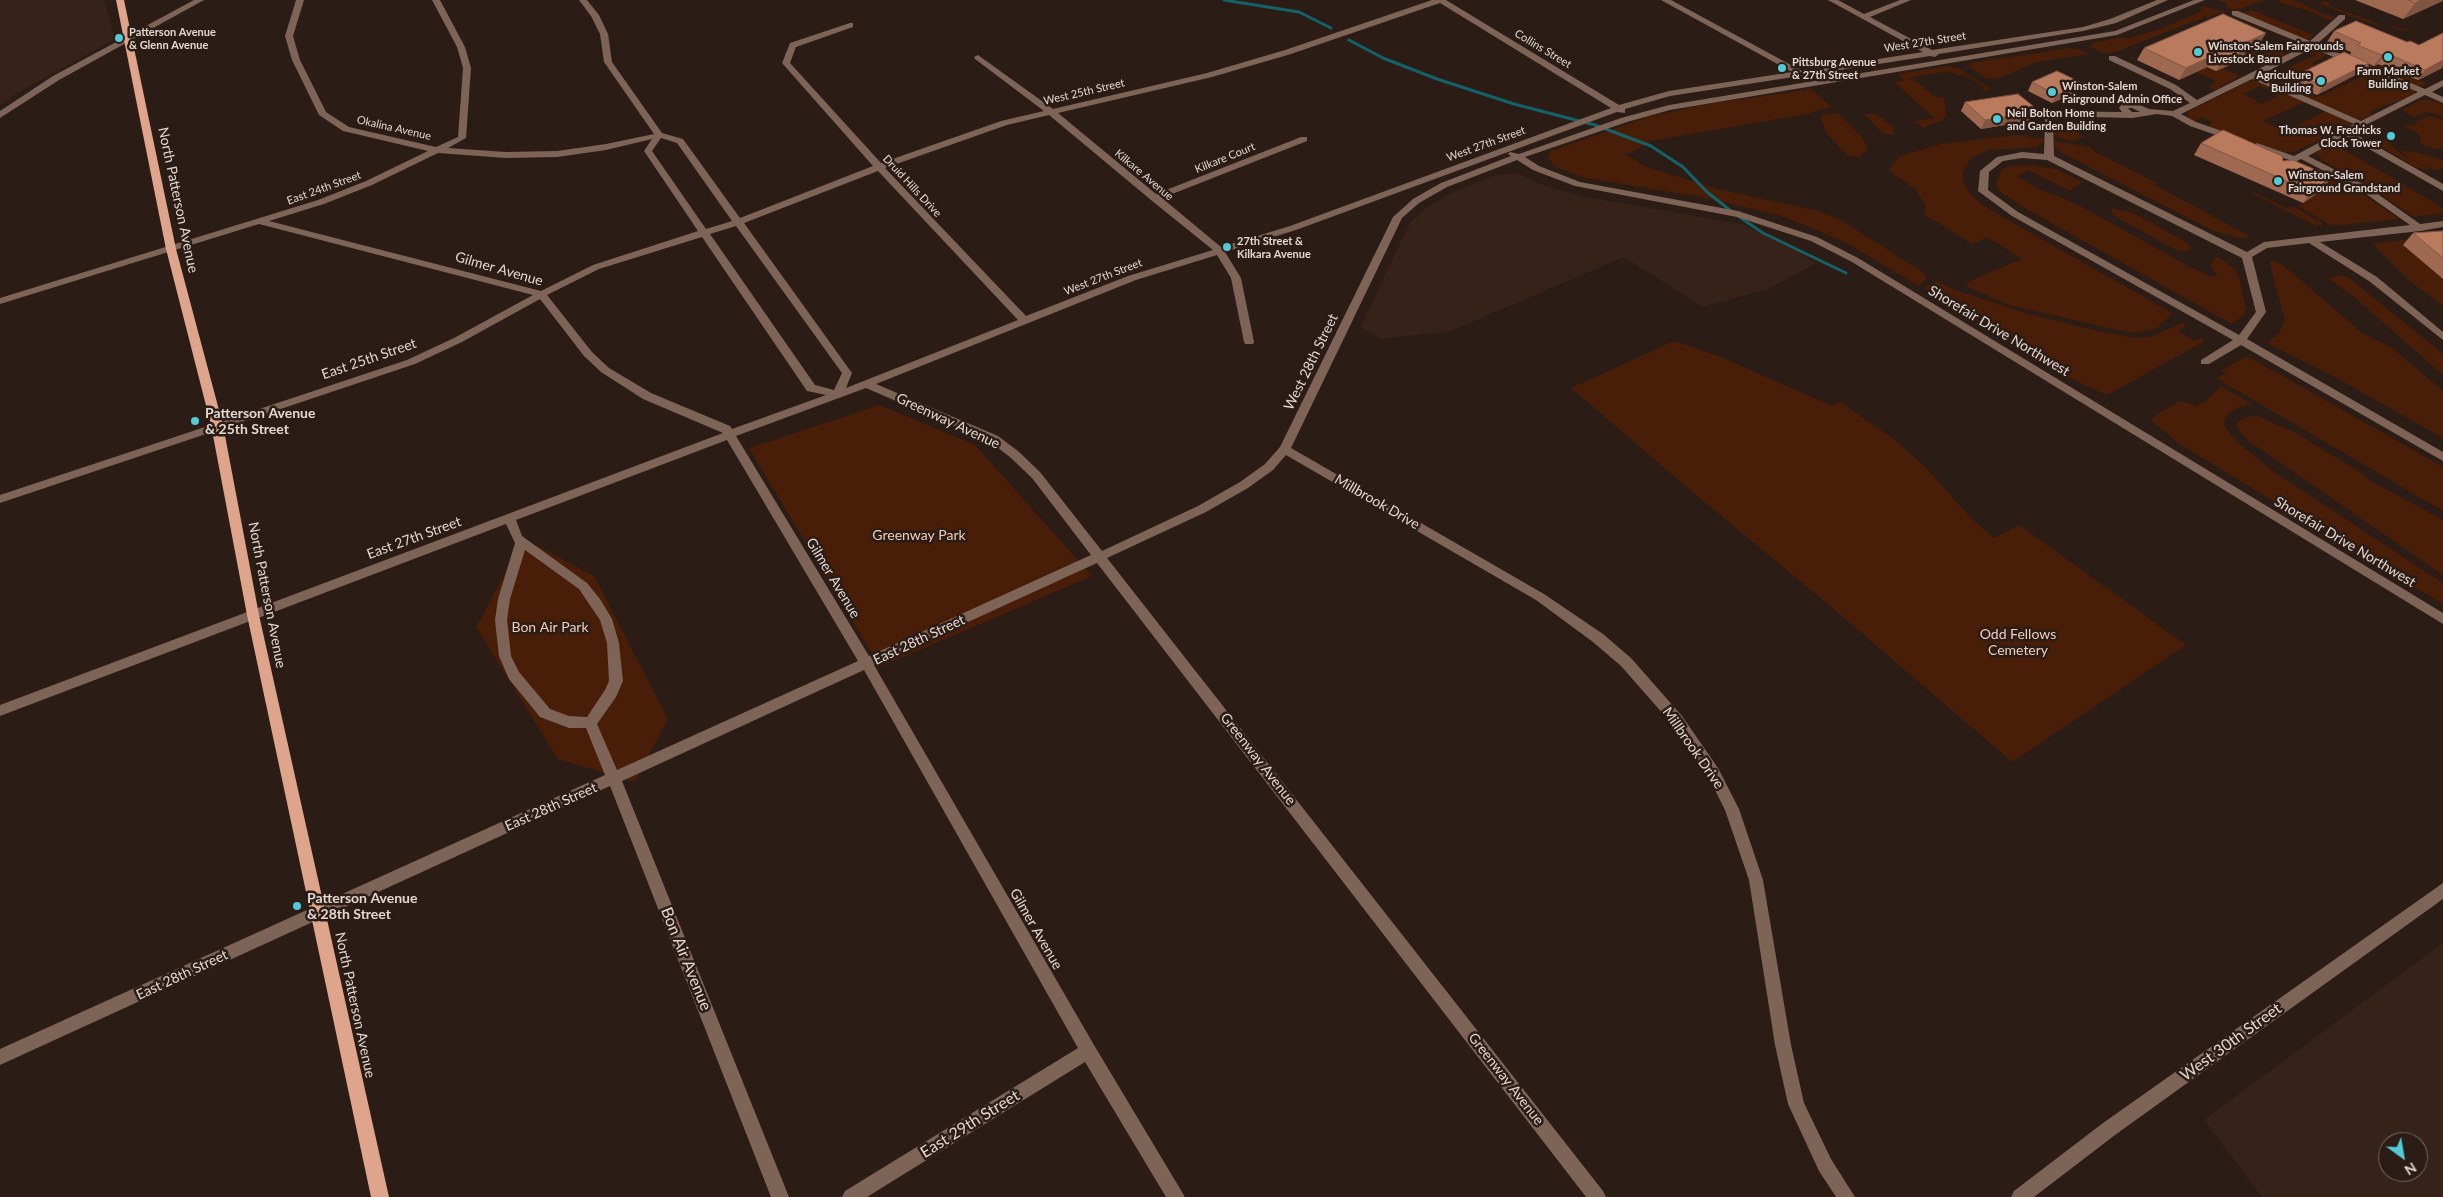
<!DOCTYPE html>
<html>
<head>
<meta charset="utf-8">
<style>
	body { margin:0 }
	#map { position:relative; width:2443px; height:1197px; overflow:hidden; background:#2b1c15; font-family:Lato,sans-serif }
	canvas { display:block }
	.north { position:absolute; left:2378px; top:1132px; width:50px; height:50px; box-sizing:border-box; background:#2b1c15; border:1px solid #746761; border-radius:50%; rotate:148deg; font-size:14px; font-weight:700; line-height:20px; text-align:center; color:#e2d7d2 }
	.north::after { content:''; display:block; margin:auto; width:18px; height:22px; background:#52cbd7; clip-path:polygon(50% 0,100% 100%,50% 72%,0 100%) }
</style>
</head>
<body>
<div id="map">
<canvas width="2443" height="1197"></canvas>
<div class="north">N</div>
</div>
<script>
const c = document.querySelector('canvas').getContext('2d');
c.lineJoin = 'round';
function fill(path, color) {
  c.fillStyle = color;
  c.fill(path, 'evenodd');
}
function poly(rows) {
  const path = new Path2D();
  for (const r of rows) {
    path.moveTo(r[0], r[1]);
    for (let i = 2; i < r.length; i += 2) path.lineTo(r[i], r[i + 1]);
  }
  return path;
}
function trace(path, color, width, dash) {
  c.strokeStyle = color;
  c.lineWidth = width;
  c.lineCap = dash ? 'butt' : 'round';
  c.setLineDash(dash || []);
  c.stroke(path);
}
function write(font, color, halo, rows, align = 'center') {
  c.font = font + ' Lato,sans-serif';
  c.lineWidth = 5;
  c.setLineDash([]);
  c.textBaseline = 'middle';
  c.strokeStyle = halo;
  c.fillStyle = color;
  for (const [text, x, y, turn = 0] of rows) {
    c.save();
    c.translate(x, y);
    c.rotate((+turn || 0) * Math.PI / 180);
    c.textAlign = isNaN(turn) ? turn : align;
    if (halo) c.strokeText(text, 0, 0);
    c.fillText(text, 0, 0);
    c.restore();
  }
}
fill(poly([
	[0,0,104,0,115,39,14,95,0,106],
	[1517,173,1545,186,1587,197,1741,224,1793,249,1816,263,1769,289,1703,307,1624,257,1451,331,1381,339,1361,327,1409,224,1426,208,1457,190,1496,175],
	[2443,943,2443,1197,2262,1197,2204,1120],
	[2388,1142,2418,1142,2418,1172,2388,1172]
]), '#372219');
fill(poly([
	[2218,0,2265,0,2234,11,2225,6,2228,4],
	[2294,0,2321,13,2334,17,2330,20,2327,20,2315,13,2279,2,2280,0],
	[2322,1,2330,3,2328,5,2390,28,2394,26,2410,31,2443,34,2405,31,2366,22,2321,4],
	[2204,6,2228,13,2219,13,2208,18,2204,16,2201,17,2203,18,2115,52,2104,53,2089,47,2093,43,2121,37,2129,38,2160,29,2202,11,2200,8],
	[2246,11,2255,11,2313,35,2307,41,2241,14],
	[2259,44,2270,47,2288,55,2261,67,2260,64,2248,63,2233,56],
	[2068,48,2079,49,2089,54,2037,62,1996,79,1986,78,1968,66,1971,63],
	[2318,51,2325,53,2325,56,2312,63,2315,67,2288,88,2276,85,2284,80,2280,78,2275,81,2274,78,2263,73,2273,69,2278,72,2316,55,2310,52],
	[2377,63,2417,80,2428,83,2418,87,2369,67],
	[1949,66,1958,68,1990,88,1986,91,1980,90,1985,87,1964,74,1958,76,1950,71,1911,77,1934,96,1944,98,1946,115,1943,120,1923,128,1915,121,1934,118,1894,82,1904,81,1898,74],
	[2207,67,2216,71,2223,68,2239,76,2214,91,2208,87,2215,83,2214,80,2196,72],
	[2364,69,2413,89,2416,94,2371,111,2372,115,2361,120,2304,97,2309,94,2315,97,2323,95,2359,78,2349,74],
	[2249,81,2256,81,2271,87,2266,89,2259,86,2243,94,2262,104,2278,96,2271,91,2276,89,2305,102,2263,121,2284,131,2327,111,2351,122,2351,125,2293,152,2284,152,2207,127,2213,122,2202,117,2195,121,2206,126,2191,120,2188,117,2188,112],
	[1812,89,1831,107,1807,114,1651,141,1626,155,1647,167,1718,189,1819,211,1841,220,1924,273,1927,278,1919,286,1843,241,1779,215,1706,198,1586,178,1555,167,1548,158,1551,151,1648,117,1708,104],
	[2422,100,2430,100,2443,105,2443,116,2426,112,2414,117,2401,110],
	[1835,113,1839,114,1860,135,1867,146,1867,150,1859,157,1848,156,1826,133,1820,116],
	[1864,114,1877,114,1893,127,1894,135,1883,134],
	[2429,116,2443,120,2443,148,2436,149,2424,146,2420,144,2421,138,2416,132,2403,126,2414,125,2417,121],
	[2064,127,2079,133,2084,137,2071,141,2054,136,2054,128],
	[2016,135,2044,139,2044,141,2037,147,1989,150,1971,158,1963,172,1963,181,1969,192,1980,203,1994,212,2172,313,2157,328,2134,333,2117,330,2009,305,1965,286,1974,279,2022,259,1987,237,1972,244,1924,214,1926,207,1916,190,1889,171,1894,162,1901,156,1941,144],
	[2374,139,2385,140,2403,156,2433,170,2417,168,2373,142,2371,140],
	[2053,141,2090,147,2095,152,2157,183,2155,185,2251,237,2239,238,2214,231,2060,152,2056,148],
	[2325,147,2343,149,2443,208,2443,213,2414,217,2373,189,2322,160,2316,152],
	[2400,151,2416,152,2443,160,2443,168,2435,170,2410,159],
	[2033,165,2055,169,2083,182,2070,191,2029,170,2017,176,2044,192,2058,196,2080,206,2188,266,2210,276,2218,276,2211,267,2213,259,2217,257,2224,261,2232,267,2239,277,2246,309,2244,315,2232,324,2021,206,1998,190,1996,183,2002,169,2012,166],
	[2313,169,2319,169,2341,180,2400,219,2332,226,2298,206,2303,203],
	[2253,192,2288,209,2292,206,2300,210,2324,225,2316,226,2251,193],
	[2111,208,2133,213,2152,223,2186,242,2192,250,2181,252,2167,245,2120,219,2112,213],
	[2420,238,2404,246,2443,279,2443,306,2410,281,2373,244],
	[2271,261,2282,264,2362,333,2391,347,2443,391,2443,438,2331,375,2267,343,2279,333,2285,321,2270,265],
	[2337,276,2347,276,2443,354,2443,375,2354,297,2328,278],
	[1938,281,1952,289,2032,315,2102,332,2137,338,2150,337,2182,323,2187,325,2178,331,2195,341,2200,338,2205,341,2107,395,2066,376,1923,288],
	[1674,341,1721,357,1832,406,1840,402,1894,439,1925,467,1972,519,1994,538,2019,525,2186,645,2012,762,1829,605,1689,489,1571,388],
	[2247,356,2443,467,2443,511,2216,378,2226,374,2221,371],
	[2221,386,2253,405,2241,406,2229,413,2225,419,2224,425,2237,442,2277,474,2443,583,2443,604,2178,443,2150,419,2180,401,2197,406,2207,400],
	[880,405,975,445,1092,576,880,667,749,448],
	[2258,416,2296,433,2363,474,2369,480,2443,520,2443,575,2246,439,2237,427,2238,422,2246,417],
	[524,539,594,576,668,719,635,782,558,759,476,627]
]), '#481e08');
trace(poly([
	[1224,0,1299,12,1331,28],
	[1349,40,1383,58,1437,79,1514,104,1595,125,1651,146,1683,167,1707,192,1731,211],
	[1738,216,1763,233,1846,273]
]), '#146268', 3);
fill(poly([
	[194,0,204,0,59,80,0,118,0,111,53,76,194,0],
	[296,0,304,0,293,36,300,60,326,112,349,127,436,147,458,137,463,68,457,47,432,0,440,0,465,47,471,68,466,138,448,148,506,152,557,151,606,144,654,134,604,62,600,34,591,16,579,0,587,0,599,15,608,34,612,62,662,133,683,139,740,218,873,166,782,63,790,43,850,23,853,23,853,27,796,47,790,63,881,163,1001,121,1044,111,975,59,974,57,978,55,1053,109,1207,73,1285,50,1432,0,1446,0,1619,105,1669,91,1792,72,1661,0,1671,0,1802,71,1923,52,1828,0,1838,0,1864,14,1900,0,1911,0,1870,17,1932,50,2083,27,2110,19,2157,0,2168,0,2116,23,2083,31,1939,54,1935,57,1930,56,1808,75,1804,78,1800,76,1670,96,1625,109,1625,113,1617,112,1296,230,1225,252,1241,278,1254,342,1253,344,1245,344,1244,342,1231,278,1217,255,1136,280,876,384,998,436,1018,451,1040,472,1102,551,1198,506,1240,482,1265,464,1280,447,1393,217,1413,199,1441,183,1511,156,1508,154,1510,152,1519,154,1621,118,1669,105,2115,31,2194,0,2205,0,2117,35,1670,110,1627,122,1525,157,1539,166,1580,182,1738,211,1817,237,1858,258,2443,613,2443,624,1852,262,1811,241,1737,217,1575,186,1533,170,1517,160,1447,187,1419,203,1402,218,1291,448,1544,594,1603,634,1631,658,1682,716,1718,768,1739,809,1763,880,1791,1045,1804,1103,1831,1159,1855,1197,1836,1197,1819,1171,1788,1104,1775,1045,1749,880,1725,810,1708,776,1672,724,1621,666,1593,642,1536,600,1286,455,1273,470,1248,488,1206,512,1107,558,1603,1191,1606,1197,1586,1197,1097,563,874,665,1094,1045,1185,1197,1166,1197,1085,1062,867,1197,842,1197,845,1191,1078,1048,864,670,622,781,789,1197,771,1197,610,786,0,1065,0,1049,605,775,586,728,569,728,540,717,509,679,499,656,495,620,498,599,515,543,506,524,0,716,0,705,723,433,643,399,601,372,584,356,540,299,462,342,415,364,0,503,0,495,407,360,454,338,533,295,259,224,0,304,0,298,318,200,366,181,428,151,343,131,319,115,292,60,285,36,296,0],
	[1440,3,1611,108,1290,226,1221,247,1162,198,1307,141,1307,137,1301,137,1156,194,1058,113,1212,77,1291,54,1440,3],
	[1049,115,1151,200,1213,250,1128,276,1026,316,885,168,1007,125,1049,115],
	[661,138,677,143,732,221,706,229,652,151,661,138],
	[652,139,644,151,698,231,593,265,541,291,269,221,324,204,372,185,438,153,506,158,557,157,606,150,652,139],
	[878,171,1018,320,846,388,852,373,744,223,878,171],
	[736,226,842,373,834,390,815,385,710,234,736,226],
	[702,237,807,391,826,395,732,429,730,426,651,393,609,368,592,352,547,295,599,269,702,237],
	[866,388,990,442,1010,457,1032,478,1091,555,869,656,736,436,866,388],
	[727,440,858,661,617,770,597,724,616,697,623,681,619,643,612,619,600,599,587,583,522,536,516,520,727,440],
	[525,550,579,589,600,620,607,643,609,681,605,690,587,717,569,716,550,709,519,672,511,656,507,620,510,599,525,550],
	[2232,11,2238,11,2310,41,2339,15,2345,15,2345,19,2317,44,2425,89,2443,80,2443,86,2432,92,2443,97,2443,103,2425,95,2352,132,2443,184,2443,191,2346,136,2308,156,2365,185,2420,224,2443,221,2443,227,2420,231,2320,242,2377,277,2443,332,2443,340,2369,281,2309,243,2267,248,2252,257,2266,312,2247,339,2443,452,2443,461,2241,345,2209,364,2201,364,2201,360,2233,340,2012,216,1978,191,1980,171,1997,157,2022,152,2044,154,2045,120,2038,113,2039,111,2122,112,2119,108,2122,104,2133,102,2149,109,2173,111,2190,103,2170,89,2109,60,2109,56,2115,56,2176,85,2197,100,2306,45,2232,15,2232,11],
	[2312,48,2418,92,2361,121,2259,76,2312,48],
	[2252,79,2354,124,2294,156,2257,143,2253,146,2254,148,2295,162,2301,159,2359,189,2410,225,2264,242,2247,252,2054,156,2053,119,2051,116,2132,118,2157,114,2172,116,2190,126,2230,140,2236,140,2236,136,2196,122,2181,114,2252,79],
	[2128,108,2132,108,2140,112,2132,112,2128,108],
	[2022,158,2047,160,2242,258,2256,312,2239,335,2018,212,1988,190,1989,172,2003,161,2022,158],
	[2443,883,2443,899,2115,1135,2034,1197,2011,1197,2014,1191,2103,1123,2443,883]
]), '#7e6357');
fill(poly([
	[116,0,124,0,176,249,223,425,259,615,389,1197,371,1197,247,615,211,425,166,249,116,0]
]), '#dea58c');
fill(poly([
	[2355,0,2443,0,2403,19],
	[2334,31,2442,68,2418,80,2378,64,2374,66,2369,64,2363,71,2317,95,2292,84,2297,75,2350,55,2351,52,2327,42],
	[2266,33,2259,44,2248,49,2241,60,2216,71,2207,67,2179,80,2137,60,2144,48],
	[2032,82,2082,83,2077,92,2052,103,2028,91],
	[1965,102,2033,106,2031,111,2028,121,1981,129,1961,111],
	[2201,143,2283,161,2323,189,2303,203,2194,155],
	[2443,231,2443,279,2403,245,2413,233]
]), '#9f6951');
fill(poly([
	[2421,0,2443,0,2443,1,2403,19,2415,3],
	[2266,33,2259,44,2248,49,2241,60,2216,71,2223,60,2240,45],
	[2386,53,2378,64,2374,66,2382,55],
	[2214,55,2207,67,2179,80,2186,68],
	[2443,60,2443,66,2442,68,2418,80,2425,70],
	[2369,63,2363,71,2317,95,2323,86],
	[2082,83,2077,92,2052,103,2057,95],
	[2033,106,2030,113,2033,113,2028,121,1981,129,1985,120,2026,107],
	[2332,177,2323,189,2303,203,2311,192]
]), '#825542');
const building = poly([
	[2408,0,2421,0,2415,3,2408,0],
	[2223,14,2266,33,2240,45,2248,49,2223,60,2214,55,2186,68,2144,48,2223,14],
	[2356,21,2407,42,2410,41,2419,45,2443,33,2443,60,2425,70,2386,53,2382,55,2357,45,2361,43,2334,31,2356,21],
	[2344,52,2369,63,2323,86,2297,75,2344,52],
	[2057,71,2082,83,2057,95,2032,82,2057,71],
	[2018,94,2033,106,2026,107,2033,113,1985,120,1965,102,2018,94],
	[2223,130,2282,156,2283,161,2293,160,2332,177,2311,192,2201,143,2223,130],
	[2443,231,2443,258,2413,233,2443,231]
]);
fill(building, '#b97a5e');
trace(building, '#825542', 1);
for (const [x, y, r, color] of [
	[119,38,5,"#52cbd7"],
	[2198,52,5,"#52cbd7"],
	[2388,57,5,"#52cbd7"],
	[1782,68,5,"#52cbd7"],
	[2321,81,5,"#52cbd7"],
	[2052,92,5,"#52cbd7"],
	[1997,119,5,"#52cbd7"],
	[2391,136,5,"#52cbd7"],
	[2278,181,5,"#52cbd7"],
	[1227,247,5,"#52cbd7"],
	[195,421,5,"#52cbd7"],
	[297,906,5,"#52cbd7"]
]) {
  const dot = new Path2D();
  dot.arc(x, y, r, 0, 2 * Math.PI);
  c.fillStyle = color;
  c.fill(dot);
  trace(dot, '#2b1c15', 2);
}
write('bold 11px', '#e2d7d2', '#2b1c15', [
	["Patterson Avenue",129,32],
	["& Glenn Avenue",129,45],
	["Winston-Salem Fairgrounds",2208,46],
	["Livestock Barn",2208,59],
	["Pittsburg Avenue",1792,62],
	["& 27th Street",1792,75],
	["Farm Market",2388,71,"center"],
	["Building",2388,84,"center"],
	["Agriculture",2311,75,"right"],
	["Building",2311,88,"right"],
	["Winston-Salem",2062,86],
	["Fairground Admin Office",2062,99],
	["Neil Bolton Home",2007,113],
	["and Garden Building",2007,126],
	["Thomas W. Fredricks",2381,130,"right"],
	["Clock Tower",2381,143,"right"],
	["Winston-Salem",2288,175],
	["Fairground Grandstand",2288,188],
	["27th Street &",1237,241],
	["Kilkara Avenue",1237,254]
], 'left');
write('11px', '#e2d7d2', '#2b1c15', [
	["West 27th Street",1925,42,-9],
	["Collins Street",1543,49,31],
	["West 25th Street",1084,92,-13],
	["Okalina Avenue",394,128,13],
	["West 27th Street",1486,144,-20],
	["Kilkare Court",1225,158,-22],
	["Kilkare Avenue",1144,175,40],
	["Druid Hills Drive",912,186,47],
	["East 24th Street",324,188,-20],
	["West 27th Street",1103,277,-21]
]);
write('14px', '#e2d7d2', '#2b1c15', [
	["North Patterson Avenue",178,200,78],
	["Gilmer Avenue",499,269,16],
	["Shorefair Drive Northwest",1999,331,31],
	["East 25th Street",369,359,-19],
	["West 28th Street",1311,362,-64],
	["Greenway Avenue",948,421,25],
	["Millbrook Drive",1377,502,30],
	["East 27th Street",414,538,-20],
	["Shorefair Drive Northwest",2345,542,31],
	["Gilmer Avenue",833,578,59],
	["North Patterson Avenue",267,595,79],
	["East 28th Street",919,640,-25],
	["Millbrook Drive",1693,748,55],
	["Greenway Avenue",1258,759,52],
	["East 28th Street",551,807,-24],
	["Gilmer Avenue",1036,929,60],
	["East 28th Street",182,975,-25],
	["North Patterson Avenue",355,1005,78],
	["Greenway Avenue",1506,1079,52]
]);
write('bold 14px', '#e2d7d2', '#2b1c15', [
	["Patterson Avenue",205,413],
	["& 25th Street",205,429],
	["Patterson Avenue",307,898],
	["& 28th Street",307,914]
], 'left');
write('14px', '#f2cdbd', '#2b1c15', [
	["Greenway Park",919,535],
	["Bon Air Park",550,627],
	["Odd Fellows",2018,634],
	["Cemetery",2018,650]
]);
write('16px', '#e2d7d2', '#2b1c15', [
	["Bon Air Avenue",686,959,68],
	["West 30th Street",2231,1042,-36],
	["East 29th Street",970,1124,-32]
]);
</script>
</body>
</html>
